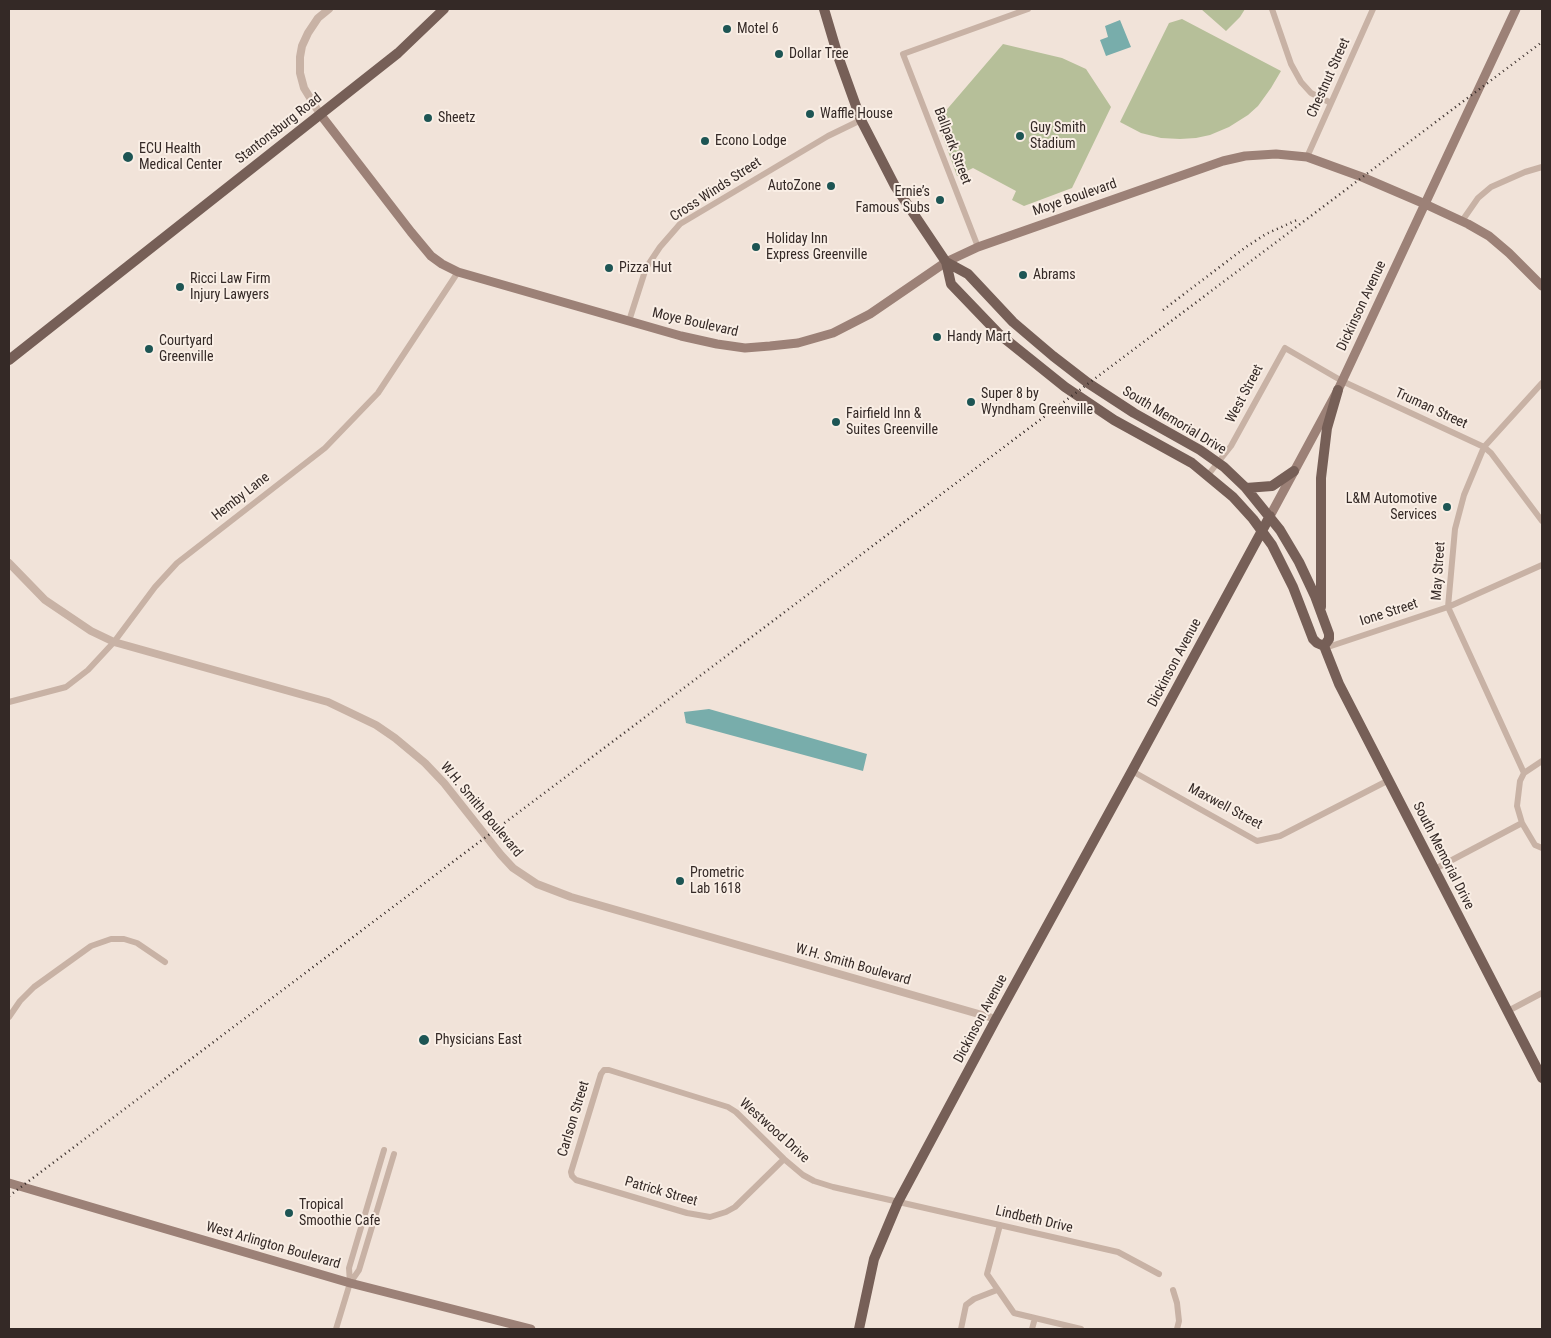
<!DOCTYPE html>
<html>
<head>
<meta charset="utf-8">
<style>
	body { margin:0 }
	#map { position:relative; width:1551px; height:1338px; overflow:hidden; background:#f1e3d9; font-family:"Roboto Condensed",sans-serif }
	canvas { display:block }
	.frame { position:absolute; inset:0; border:10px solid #342926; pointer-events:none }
</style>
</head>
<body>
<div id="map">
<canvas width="1551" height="1338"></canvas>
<div class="frame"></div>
</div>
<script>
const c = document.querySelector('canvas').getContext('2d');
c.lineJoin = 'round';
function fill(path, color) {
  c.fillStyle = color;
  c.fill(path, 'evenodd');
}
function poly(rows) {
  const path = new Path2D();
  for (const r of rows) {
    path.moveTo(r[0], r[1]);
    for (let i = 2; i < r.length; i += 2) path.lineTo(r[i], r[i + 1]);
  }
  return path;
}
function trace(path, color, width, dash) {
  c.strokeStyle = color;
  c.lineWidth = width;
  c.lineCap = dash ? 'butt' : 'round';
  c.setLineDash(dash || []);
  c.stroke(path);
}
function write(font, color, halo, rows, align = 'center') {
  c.font = font + ' "Roboto Condensed",sans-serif';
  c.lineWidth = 4;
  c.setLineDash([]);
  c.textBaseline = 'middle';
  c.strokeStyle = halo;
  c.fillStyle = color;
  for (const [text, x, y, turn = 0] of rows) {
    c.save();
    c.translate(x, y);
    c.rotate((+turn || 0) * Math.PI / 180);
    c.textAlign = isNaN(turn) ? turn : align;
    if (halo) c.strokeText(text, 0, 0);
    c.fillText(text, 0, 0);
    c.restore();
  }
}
fill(poly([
	[1201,9,1245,9,1240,17,1226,31],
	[1182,19,1281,71,1271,88,1258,106,1248,115,1229,127,1210,135,1196,138,1180,139,1161,138,1141,133,1120,122,1169,23],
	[1003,44,1062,58,1086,69,1111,107,1072,188,1024,206,1012,200,1016,191,973,168,957,176,937,121]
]), '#b6bf99');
fill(poly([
	[1120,20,1131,47,1106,56,1100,40,1108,37,1105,26],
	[709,709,867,754,863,771,686,723,684,712]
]), '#78adab');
trace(poly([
	[1272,9,1291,64,1301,82,1311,93,1331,103],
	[1307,157,1373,9],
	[1462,221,1478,198,1491,187,1525,172,1542,167],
	[978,247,903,54,1028,9],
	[629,321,646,268,660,247,680,224,828,136,861,120],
	[1208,475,1231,446,1285,348,1342,381,1484,447,1491,453,1542,521],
	[1325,648,1448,607,1542,565],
	[9,702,66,687,88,670,114,642,155,587,177,563,325,448,378,393,458,272],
	[1542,761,1524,773,1520,781,1517,806,1522,823,1535,845,1542,848],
	[1132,771,1257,841,1280,836,1389,780],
	[1524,773,1448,607,1455,529,1464,495,1484,447,1542,383],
	[1435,869,1522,823],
	[1508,1011,1542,993],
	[9,1017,20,1001,34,987,91,946,111,939,124,939,137,943,165,962],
	[784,1159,735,1207,726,1212,710,1217,687,1213,576,1180,572,1176,571,1172,601,1074,604,1070,609,1070,728,1107,736,1112,784,1159,803,1175,814,1181,833,1187,1118,1252,1159,1274],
	[1000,1225,987,1274,1014,1313,1081,1329],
	[350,1283,349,1268,384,1150],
	[1173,1290,1177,1303,1179,1321,1177,1329],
	[336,1329,350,1283,359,1270,394,1154],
	[961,1329,966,1305,974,1299,997,1290],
	[1032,1329,1035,1318]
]), '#c8b2a5', 6);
trace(poly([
	[320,114,304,88,300,73,300,57,302,46,308,33,318,18,329,9],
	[9,563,45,600,91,631,114,642,328,702,376,725,395,738,425,763,444,783,501,855,513,868,537,884,571,897,996,1019]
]), '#c8b2a5', 8);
trace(poly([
	[320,114,411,232,431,256,442,264,458,272,681,336,717,344,745,348,770,346,798,343,833,333,870,314,946,262,978,247,1223,161,1245,156,1276,154,1307,157,1362,177,1425,204,1468,224,1489,236,1509,253,1542,286],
	[1270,516,1338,390,1516,9],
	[9,1183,350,1283,531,1329]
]), '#9c8177', 9);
trace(poly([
	[824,9,838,56,861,120,895,186,946,262,951,284,999,334,1065,387,1114,420,1192,463,1233,497,1253,519,1272,545,1293,587,1313,639,1317,643,1324,646],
	[946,262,968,274,1013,322,1053,356,1088,383,1134,413,1200,450,1224,467,1246,488,1280,530,1299,562,1315,596,1329,634,1329,639,1324,646],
	[9,360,398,53,444,9],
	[1246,488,1272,486,1294,471],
	[1321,607,1321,478,1327,428,1338,390],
	[1324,646,1339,684,1542,1078],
	[859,1329,874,1259,898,1202,996,1019,1132,771,1270,516]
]), '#765f57', 10);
trace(poly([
	[1163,310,1246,247,1266,234,1297,220],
	[9,1196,1542,42]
]), '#342926', 2.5, [1, 4]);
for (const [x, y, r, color] of [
	[727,29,5,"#1d5554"],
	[779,54,5,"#1d5554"],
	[810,114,5,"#1d5554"],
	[428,118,5,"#1d5554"],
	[1020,136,5,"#1d5554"],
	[705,141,5,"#1d5554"],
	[128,157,6,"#1d5554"],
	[831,186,5,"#1d5554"],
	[940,200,5,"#1d5554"],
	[756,247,5,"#1d5554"],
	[609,268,5,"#1d5554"],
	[1023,275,5,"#1d5554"],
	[180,287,5,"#1d5554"],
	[937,337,5,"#1d5554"],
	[149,349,5,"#1d5554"],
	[971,402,5,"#1d5554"],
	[836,422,5,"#1d5554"],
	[1447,507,5,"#1d5554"],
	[680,881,5,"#1d5554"],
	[424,1040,6,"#1d5554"],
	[289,1213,5,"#1d5554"]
]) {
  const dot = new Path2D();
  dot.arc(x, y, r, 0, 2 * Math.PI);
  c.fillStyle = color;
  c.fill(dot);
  trace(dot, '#f9eee5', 2);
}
write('14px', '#342926', '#f9eee5', [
	["Motel 6",737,29],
	["Dollar Tree",789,54],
	["Waffle House",820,114],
	["Sheetz",438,118],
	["Guy Smith",1030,128],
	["Stadium",1030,144],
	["Econo Lodge",715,141],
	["ECU Health",139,149],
	["Medical Center",139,165],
	["AutoZone",821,186,"right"],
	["Ernie’s",930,192,"right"],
	["Famous Subs",930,208,"right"],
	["Holiday Inn",766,239],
	["Express Greenville",766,255],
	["Pizza Hut",619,268],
	["Abrams",1033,275],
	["Ricci Law Firm",190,279],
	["Injury Lawyers",190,295],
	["Handy Mart",947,337],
	["Courtyard",159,341],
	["Greenville",159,357],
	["Super 8 by",981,394],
	["Wyndham Greenville",981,410],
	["Fairfield Inn &",846,414],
	["Suites Greenville",846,430],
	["L&M Automotive",1437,499,"right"],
	["Services",1437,515,"right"],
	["Prometric",690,873],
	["Lab 1618",690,889],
	["Physicians East",435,1040],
	["Tropical",299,1205],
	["Smoothie Cafe",299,1221]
], 'left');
write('14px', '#342926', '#f9eee5', [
	["Chestnut Street",1329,78,-66],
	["Stantonsburg Road",279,129,-38],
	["Ballpark Street",952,146,69],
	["Cross Winds Street",716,190,-33],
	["Moye Boulevard",1075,198,-19],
	["Dickinson Avenue",1362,306,-65],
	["Moye Boulevard",695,323,13],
	["West Street",1245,394,-62],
	["Truman Street",1431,409,25],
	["South Memorial Drive",1174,421,31],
	["Hemby Lane",241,497,-38],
	["May Street",1439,571,-86],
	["Ione Street",1389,613,-18],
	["Dickinson Avenue",1175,663,-62],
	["Maxwell Street",1225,807,28],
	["W.H. Smith Boulevard",481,810,50],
	["South Memorial Drive",1443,856,63],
	["W.H. Smith Boulevard",853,965,16],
	["Dickinson Avenue",981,1019,-62],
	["Carlson Street",574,1119,-73],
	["Westwood Drive",774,1131,42],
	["Patrick Street",661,1192,16],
	["Lindbeth Drive",1034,1220,13],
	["West Arlington Boulevard",273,1246,16]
]);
</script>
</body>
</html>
